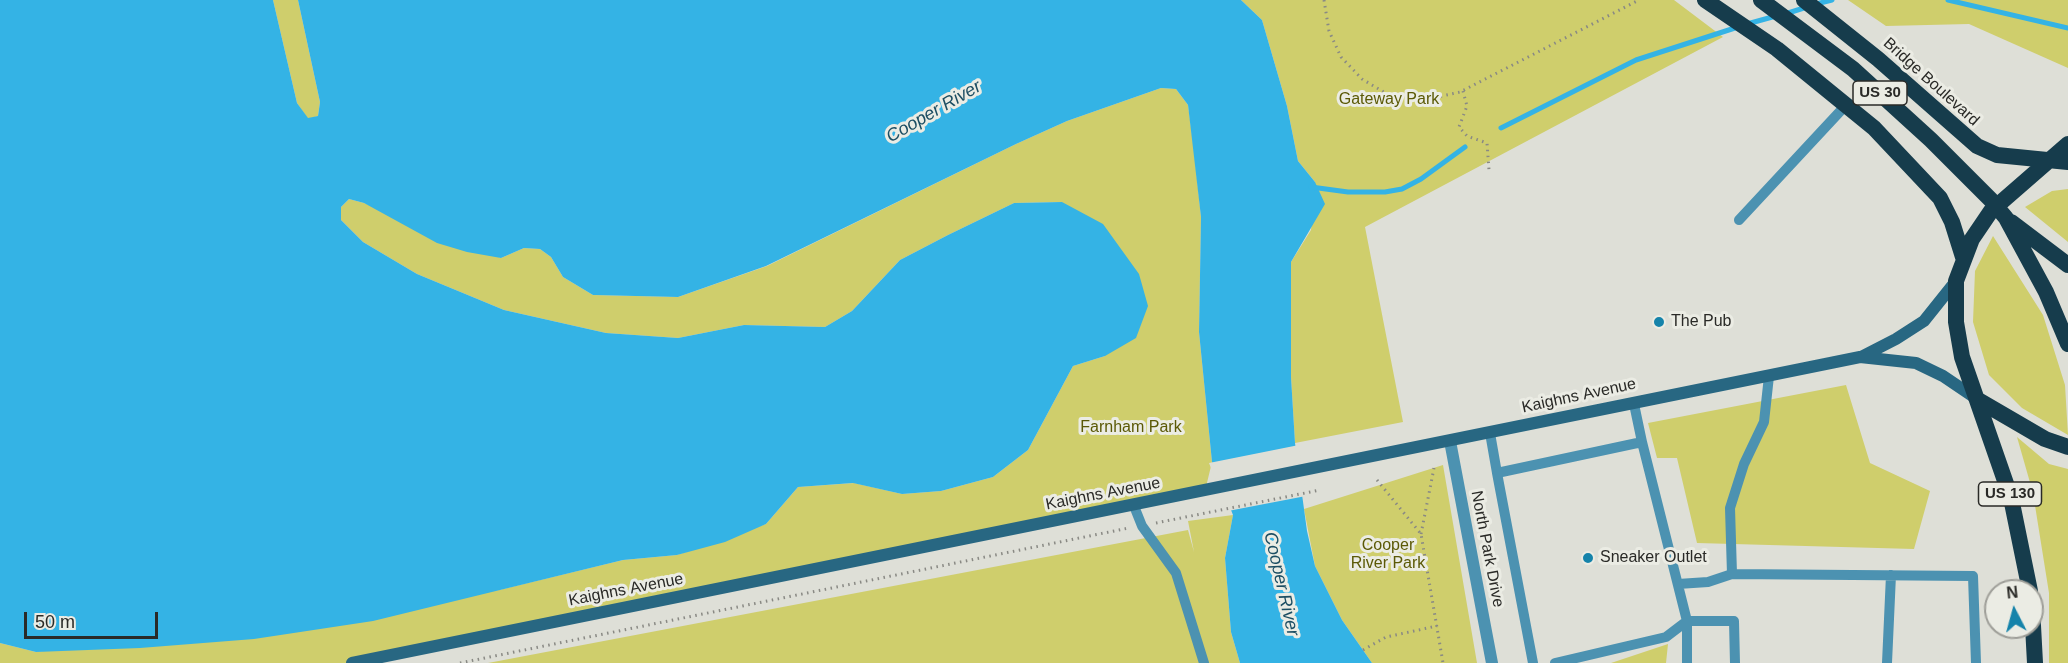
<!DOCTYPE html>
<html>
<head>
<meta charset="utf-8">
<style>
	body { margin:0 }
	#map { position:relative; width:2068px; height:663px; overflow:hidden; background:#dedfd7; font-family:Helvetica,sans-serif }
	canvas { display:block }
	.north { position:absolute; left:1984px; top:579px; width:60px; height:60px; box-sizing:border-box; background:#ebece4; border:2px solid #9e9e98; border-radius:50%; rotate:354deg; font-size:16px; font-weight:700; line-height:24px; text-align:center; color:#2a2a27 }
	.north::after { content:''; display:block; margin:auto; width:21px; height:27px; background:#1583aa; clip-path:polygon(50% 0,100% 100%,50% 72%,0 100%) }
	.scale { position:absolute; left:24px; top:612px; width:134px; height:27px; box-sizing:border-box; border:3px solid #2a2a27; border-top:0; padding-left:8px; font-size:18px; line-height:21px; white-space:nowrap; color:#2a2a27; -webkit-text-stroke:4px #ebece4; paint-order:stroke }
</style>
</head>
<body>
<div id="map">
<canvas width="2068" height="663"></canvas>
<div class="north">N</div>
<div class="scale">50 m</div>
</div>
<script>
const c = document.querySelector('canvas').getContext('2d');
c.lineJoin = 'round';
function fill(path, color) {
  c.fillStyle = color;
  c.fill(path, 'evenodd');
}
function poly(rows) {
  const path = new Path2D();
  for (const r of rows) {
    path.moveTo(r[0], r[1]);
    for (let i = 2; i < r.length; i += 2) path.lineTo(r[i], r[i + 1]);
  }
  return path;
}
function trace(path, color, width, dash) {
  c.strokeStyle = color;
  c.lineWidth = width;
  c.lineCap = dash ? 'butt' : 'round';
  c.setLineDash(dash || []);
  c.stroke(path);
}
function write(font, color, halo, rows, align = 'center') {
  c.font = font + ' Helvetica,sans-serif';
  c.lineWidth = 6;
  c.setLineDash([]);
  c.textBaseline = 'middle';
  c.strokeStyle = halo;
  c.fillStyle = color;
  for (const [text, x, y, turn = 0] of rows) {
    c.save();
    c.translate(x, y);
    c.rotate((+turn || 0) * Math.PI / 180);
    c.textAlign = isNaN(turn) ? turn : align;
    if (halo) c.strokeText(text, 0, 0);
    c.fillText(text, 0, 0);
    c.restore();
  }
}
fill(poly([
	[273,0,298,0,320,102,318,116,308,119,297,103],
	[1241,0,1674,0,1723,37,1365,227,1403,422,1295,443,1291,377,1291,262,1311,230,1315,182,1298,161,1287,106,1262,20],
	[1848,0,2068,0,2068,68,1969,24,1886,26],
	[1161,88,1176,89,1188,105,1194,150,1201,217,1199,332,1212,462,1205,491,352,663,0,663,0,643,36,652,499,590,623,560,677,555,766,524,798,487,854,483,902,494,941,491,993,477,1028,450,1073,366,1105,356,1062,202,1014,203,948,235,900,260,852,311,825,327,744,325,678,338,606,333,504,310,417,274,363,242,341,220,341,207,349,199,364,203,501,258,524,248,540,249,551,257,563,277,593,295,678,297,767,266,1016,144,1067,121],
	[2068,189,2068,242,2025,207,2052,191],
	[1993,236,2043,315,2065,385,2068,435,2022,408,1989,375,1973,322,1975,271],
	[1846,385,1870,463,1930,491,1914,549,1697,543,1677,458,1657,458,1648,423],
	[2017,437,2049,464,2068,469,2068,663,2049,663,2049,593,2033,493],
	[1443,465,1477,663,1372,663,1342,620,1315,566,1304,509],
	[1233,515,1225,558,1231,632,1240,663,488,663,1188,530,1194,552,1188,521],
	[1668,644,1666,663,1611,663]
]), '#cfce6c');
fill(poly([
	[0,0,273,0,297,103,308,118,318,116,320,102,298,0,1241,0,1262,20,1287,106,1298,161,1315,182,1325,204,1291,262,1291,377,1295,443,1307,531,1315,566,1342,620,1372,663,1240,663,1231,632,1225,558,1233,515,1212,462,1199,332,1201,217,1188,105,1176,89,1161,88,1067,121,1016,144,766,266,678,297,593,295,563,277,551,257,540,249,524,248,501,258,467,252,437,243,364,203,349,199,341,207,341,220,363,242,417,274,504,310,606,333,678,338,744,325,825,327,852,311,900,260,948,235,1014,203,1062,202,1103,224,1139,274,1148,306,1136,338,1105,356,1073,366,1028,450,993,477,941,491,902,494,853,483,798,487,766,524,725,542,677,555,623,560,373,621,254,639,140,648,36,652,0,643]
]), '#34b3e5');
fill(poly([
	[1299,445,1306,496,1228,511,1209,463]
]), '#dedfd7');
trace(poly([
	[1948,0,2068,28],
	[1816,4,1832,0],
	[1785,14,1807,7],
	[1747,24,1776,16],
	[1501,128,1636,60,1738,27],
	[1311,187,1348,192,1385,192,1402,189,1421,179,1465,147]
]), '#34b3e5', 5);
trace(poly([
	[1324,0,1329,31,1341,57,1362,79,1387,94,1424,100,1460,92,1639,0],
	[1463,91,1467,106,1459,127,1467,136,1487,143,1489,170],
	[1377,480,1421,534,1443,663],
	[1156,523,1320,490],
	[1421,534,1434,468],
	[1363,650,1386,637,1437,626],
	[460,663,1129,528]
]), '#898984', 3, [1.5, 4.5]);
trace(poly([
	[1739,220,1846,105],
	[1769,376,1764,422,1744,464,1730,508,1732,574,1973,576,1976,663],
	[1634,404,1642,442],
	[1490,433,1497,473],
	[1134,506,1142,526,1176,573,1204,663],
	[1678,584,1708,582,1732,574],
	[1533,663,1497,473,1642,442,1687,621,1666,637,1555,663],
	[1687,663,1687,621,1734,621,1735,663],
	[1887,663,1891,575]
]), '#4c92b1', 10);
trace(poly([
	[1450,441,1492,663]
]), '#4c92b1', 12);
trace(poly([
	[1861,357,1896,339,1924,321,1956,281],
	[352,663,1860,357,1916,363,1943,376,1977,399]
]), '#286782', 12);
trace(poly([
	[1705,0,1777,49,1874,128,1940,198,1952,222,1963,257],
	[1761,0,1853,69,1931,140,1991,200,2006,218,2046,292,2068,344],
	[1804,0,1878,59,1977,146,1997,155,2068,162],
	[2011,222,2068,265],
	[1978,400,2045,439,2068,447],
	[2030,591,2011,498,1962,357,1956,322,1956,281,1972,239,1991,211,2068,144],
	[2032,607,2035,663]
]), '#163c4c', 16);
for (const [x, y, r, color] of [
	[1659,322,6,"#1583aa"],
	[1588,558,6,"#1583aa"]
]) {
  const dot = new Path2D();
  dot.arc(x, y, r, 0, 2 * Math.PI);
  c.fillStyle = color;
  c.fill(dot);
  trace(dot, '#ebece4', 2);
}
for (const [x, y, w] of [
	[1880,93,54],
	[2010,494,63]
]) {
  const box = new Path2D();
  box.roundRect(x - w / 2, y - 12, w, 24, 4.5);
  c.fillStyle = '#ebece4';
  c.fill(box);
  trace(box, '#2a2a27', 1.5);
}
write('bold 15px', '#2a2a27', null, [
	["US 30",1880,93],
	["US 130",2010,494]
]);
write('16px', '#2a2a27', '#ebece4', [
	["Bridge Boulevard",1931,82,42],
	["Kaighns Avenue",1579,396,-12],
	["Kaighns Avenue",1103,494,-11],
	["North Park Drive",1487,549,79],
	["Kaighns Avenue",626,590,-11]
]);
write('16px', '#5b5906', '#ebece4', [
	["Gateway Park",1389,100],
	["Farnham Park",1131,428],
	["Cooper",1388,546],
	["River Park",1388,564]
]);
write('16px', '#2a2a27', '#ebece4', [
	["The Pub",1671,322],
	["Sneaker Outlet",1600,558]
], 'left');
write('italic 18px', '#1c4e63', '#ebece4', [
	["Cooper River",934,112,-30],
	["Cooper River",1281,584,77]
]);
</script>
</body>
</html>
